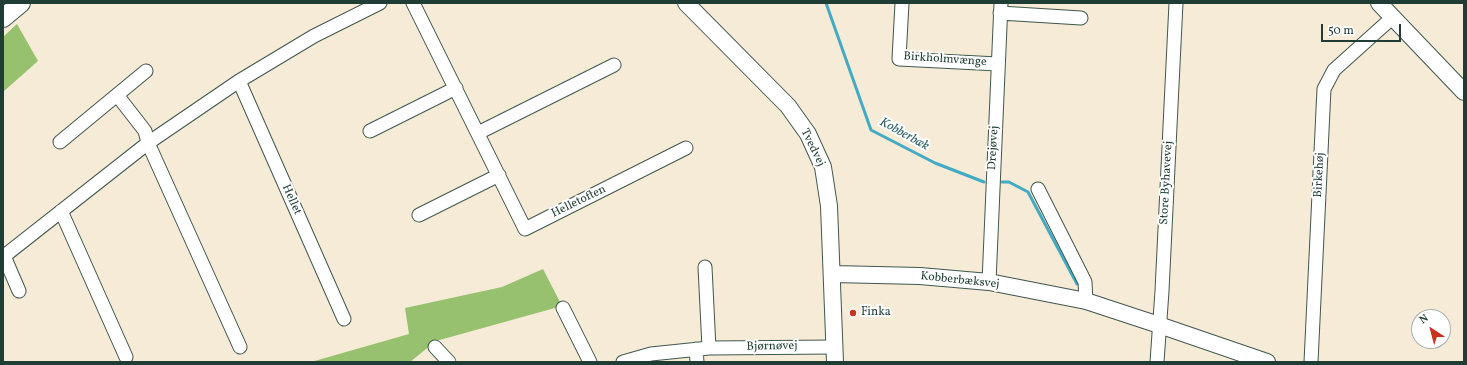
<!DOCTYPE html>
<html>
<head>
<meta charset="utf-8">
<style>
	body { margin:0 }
	#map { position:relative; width:1467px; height:365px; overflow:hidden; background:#f5ebd7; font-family:Vollkorn,serif }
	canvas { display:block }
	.frame { position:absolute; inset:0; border:4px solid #1f3d34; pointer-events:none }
	.north { position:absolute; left:1411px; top:309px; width:40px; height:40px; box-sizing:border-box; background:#fff; border:1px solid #a5b1ae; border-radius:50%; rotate:324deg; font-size:11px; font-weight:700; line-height:16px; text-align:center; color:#1f3d34 }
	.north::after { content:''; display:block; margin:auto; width:14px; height:18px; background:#c8321e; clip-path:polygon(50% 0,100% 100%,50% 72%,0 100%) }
	.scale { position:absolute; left:1321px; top:24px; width:80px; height:18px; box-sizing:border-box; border:2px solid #1f3d34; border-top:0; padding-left:5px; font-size:12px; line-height:14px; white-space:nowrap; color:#1f3d34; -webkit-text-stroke:3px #fff; paint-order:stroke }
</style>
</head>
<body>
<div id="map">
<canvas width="1467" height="365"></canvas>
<div class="frame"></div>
<div class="north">N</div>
<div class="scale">50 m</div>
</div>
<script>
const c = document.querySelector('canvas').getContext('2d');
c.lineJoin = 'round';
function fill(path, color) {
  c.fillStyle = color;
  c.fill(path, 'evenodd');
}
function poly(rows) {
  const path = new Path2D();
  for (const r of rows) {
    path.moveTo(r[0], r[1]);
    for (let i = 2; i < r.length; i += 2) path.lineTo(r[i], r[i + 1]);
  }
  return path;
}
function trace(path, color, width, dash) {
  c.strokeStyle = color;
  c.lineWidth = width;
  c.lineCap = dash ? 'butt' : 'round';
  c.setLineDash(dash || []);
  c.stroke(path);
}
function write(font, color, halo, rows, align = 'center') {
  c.font = font + ' Vollkorn,serif';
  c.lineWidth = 4;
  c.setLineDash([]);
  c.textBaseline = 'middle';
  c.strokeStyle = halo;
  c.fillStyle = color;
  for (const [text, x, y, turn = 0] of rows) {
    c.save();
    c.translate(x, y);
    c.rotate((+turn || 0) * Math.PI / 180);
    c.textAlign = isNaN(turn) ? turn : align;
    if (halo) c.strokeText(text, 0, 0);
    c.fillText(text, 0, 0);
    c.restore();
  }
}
fill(poly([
	[17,24,38,61,3,92,3,37],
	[543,269,562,306,436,341,410,362,311,362,409,334,405,308,502,287]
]), '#97c16e');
trace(poly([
	[826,3,871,130,935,163,984,182],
	[1002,182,1009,182,1028,192,1077,284]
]), '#43aac3', 3);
const minor = poly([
	[413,3,525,229,686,148],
	[902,3,899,59,998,64],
	[1000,13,1081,18],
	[239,81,344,319],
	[117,95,145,131,148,143,240,347],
	[370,131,456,88],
	[478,133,614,65],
	[60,142,146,71],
	[1038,189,1085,282,1086,301],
	[61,211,126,357],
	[419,215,499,175],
	[4,256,19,291],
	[3,257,148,143,239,81,314,36,380,3],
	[705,267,709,348],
	[989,282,1001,3],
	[563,308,590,362],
	[435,347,449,362],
	[696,349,697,362],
	[623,362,651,354,709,348,835,347],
	[1157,362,1162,291,1176,3],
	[1311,362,1324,89,1334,70,1393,17]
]);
const tertiary = poly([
	[686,3,788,106,808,134,823,167,829,206,835,362],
	[1379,3,1464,92],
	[833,274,920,276,989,282,1086,301,1159,325,1267,362]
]);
const secondary = poly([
	[3,18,21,3]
]);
trace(minor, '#3f574c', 15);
trace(tertiary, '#3f574c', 18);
trace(secondary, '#3f574c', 20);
trace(minor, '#fff', 13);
trace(tertiary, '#fff', 16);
trace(secondary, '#fff', 18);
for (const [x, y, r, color] of [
	[853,313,4,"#c8321e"]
]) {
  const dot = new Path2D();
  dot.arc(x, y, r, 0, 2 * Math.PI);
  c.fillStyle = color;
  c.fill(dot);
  trace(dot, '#fff', 1.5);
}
write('12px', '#1f3d34', '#fff', [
	["Birkholmvænge",945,60,4],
	["Tvedvej",812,148,64],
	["Drejøvej",994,148,-87],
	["Birkehøj",1320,175,-87],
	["Store Byhavevej",1167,183,-87],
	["Hellet",291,200,66],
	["Helletoften",579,202,-26],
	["Kobberbæksvej",960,281,6],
	["Bjørnøvej",772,347,-1]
]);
write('12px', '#1f3d34', '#fff', [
	["Finka",861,313]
], 'left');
write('italic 13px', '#2c6366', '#fff', [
	["Kobberbæk",904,135,29]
]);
</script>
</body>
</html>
